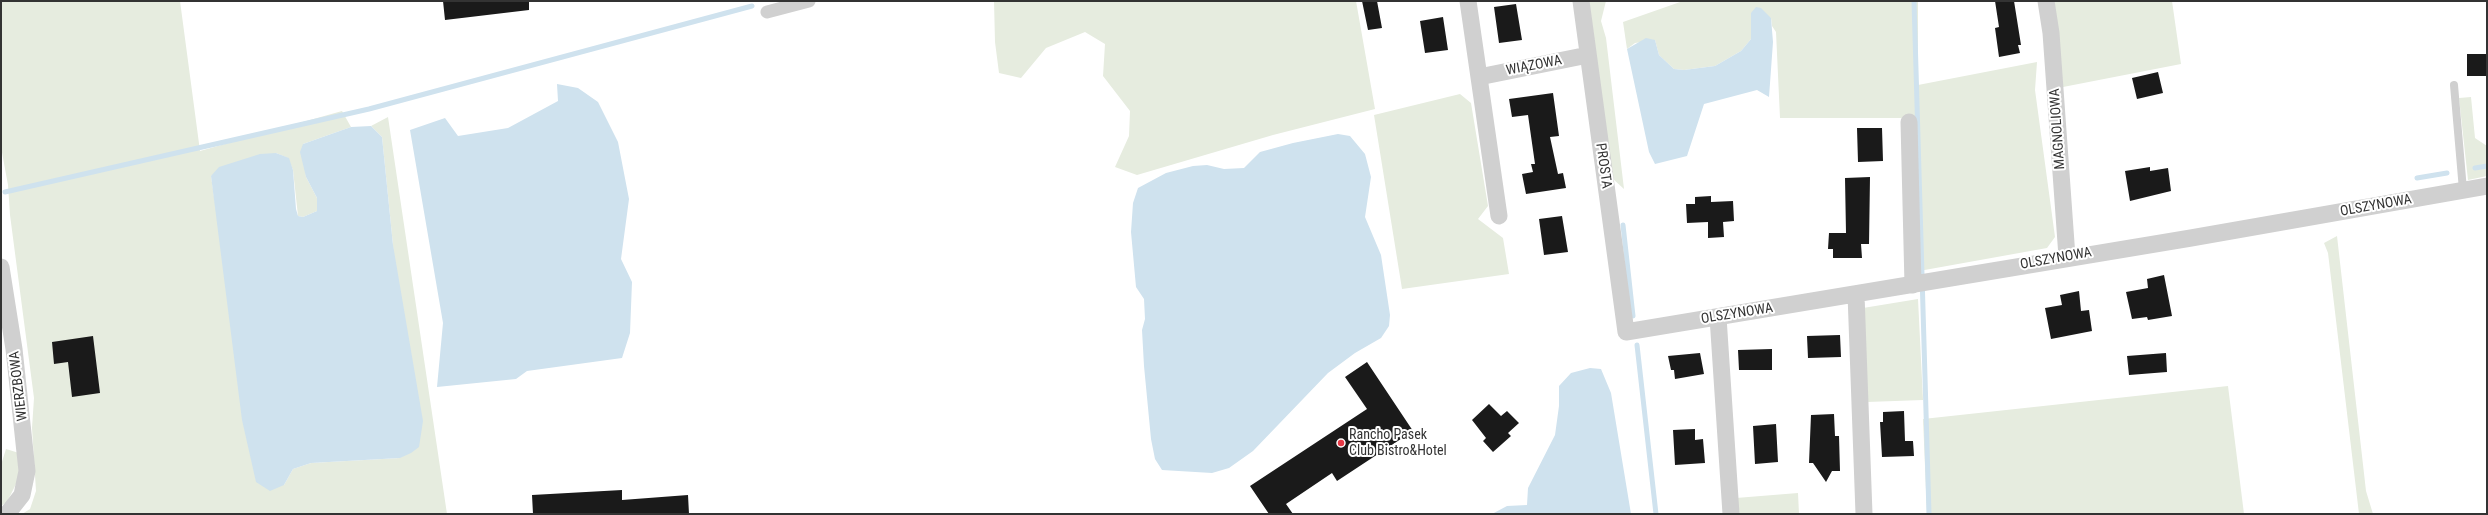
<!DOCTYPE html>
<html>
<head>
<meta charset="utf-8">
<style>
	body { margin:0 }
	#map { position:relative; width:2488px; height:515px; overflow:hidden; background:#fff; font-family:"Roboto Condensed",sans-serif }
	canvas { display:block }
	.frame { position:absolute; inset:0; border:2px solid #333; pointer-events:none }
</style>
</head>
<body>
<div id="map">
<canvas width="2488" height="515"></canvas>
<div class="frame"></div>
</div>
<script>
const c = document.querySelector('canvas').getContext('2d');
c.lineJoin = 'round';
function fill(path, color) {
  c.fillStyle = color;
  c.fill(path, 'evenodd');
}
function poly(rows) {
  const path = new Path2D();
  for (const r of rows) {
    path.moveTo(r[0], r[1]);
    for (let i = 2; i < r.length; i += 2) path.lineTo(r[i], r[i + 1]);
  }
  return path;
}
function trace(path, color, width, dash) {
  c.strokeStyle = color;
  c.lineWidth = width;
  c.lineCap = dash ? 'butt' : 'round';
  c.setLineDash(dash || []);
  c.stroke(path);
}
function write(font, color, halo, rows, align = 'center') {
  c.font = font + ' "Roboto Condensed",sans-serif';
  c.lineWidth = 4;
  c.setLineDash([]);
  c.textBaseline = 'middle';
  c.strokeStyle = halo;
  c.fillStyle = color;
  for (const [text, x, y, turn = 0] of rows) {
    c.save();
    c.translate(x, y);
    c.rotate((+turn || 0) * Math.PI / 180);
    c.textAlign = isNaN(turn) ? turn : align;
    if (halo) c.strokeText(text, 0, 0);
    c.fillText(text, 0, 0);
    c.restore();
  }
}
fill(poly([
	[1,1,180,1,200,151,342,111,351,127,303,144,306,177,317,198,317,211,303,217,298,216,293,170,288,158,276,153,211,176,216,210,284,485,293,469,311,463,400,458,393,245,382,137,371,126,388,117,447,514,22,514,30,509,36,491,32,428,34,398,10,215,8,185,1,147],
	[994,1,1356,1,1375,109,1273,135,1137,175,1115,167,1129,136,1130,111,1103,76,1105,44,1085,32,1046,48,1021,78,999,73,995,42],
	[1589,1,1606,1,1601,21,1606,38,1624,189,1613,179],
	[1683,1,1918,1,1918,85,2037,62,2035,90,2055,237,2047,248,1919,271,1919,118,1780,118,1776,32,1772,26,1771,18,1751,13,1751,39,1741,51,1715,66,1684,70,1674,69,1659,55,1655,40,1635,43,1627,49,1623,22],
	[2054,1,2172,1,2181,64,2063,87],
	[1460,94,1471,103,1488,206,1478,219,1503,238,1509,274,1402,289,1374,115],
	[2471,97,2475,138,2487,146,2487,176,2468,180,2459,98],
	[2337,236,2366,491,2373,514,2359,514,2328,253,2324,243],
	[1918,299,1923,400,1867,402,1863,308],
	[2228,386,2244,514,1927,514,1923,419],
	[6,449,19,453,19,478,7,502,1,506,1,465],
	[1798,493,1799,514,1724,514,1736,498]
]), '#e6ecdf');
fill(poly([
	[1756,7,1761,8,1771,18,1773,42,1769,97,1757,90,1704,104,1687,156,1655,164,1649,152,1627,49,1646,38,1655,40,1659,55,1674,69,1684,70,1715,66,1741,51,1751,39,1751,13],
	[557,84,578,88,598,102,618,142,629,199,621,259,632,282,630,333,622,358,527,371,516,379,437,387,443,323,410,130,445,118,458,136,508,128,558,101],
	[371,126,382,137,393,245,423,421,419,447,411,453,400,458,311,463,293,469,284,485,270,491,256,482,242,420,211,176,219,167,260,154,276,153,289,158,293,170,296,209,298,216,303,217,317,211,317,198,306,177,300,152,303,144,351,127],
	[1338,134,1350,136,1365,154,1371,177,1365,217,1381,255,1390,315,1389,326,1381,338,1355,353,1328,373,1253,451,1229,468,1212,473,1162,470,1155,459,1151,439,1144,366,1142,330,1145,319,1144,299,1136,287,1131,232,1133,203,1138,188,1166,173,1193,166,1207,165,1224,169,1244,168,1260,152,1293,143],
	[1590,368,1601,369,1611,393,1631,514,1492,514,1507,506,1527,505,1528,488,1555,435,1559,406,1559,386,1571,373]
]), '#cfe2ee');
trace(poly([
	[1914,1,1929,514],
	[2475,168,2487,166],
	[2417,178,2447,173],
	[5,192,369,109,752,6],
	[1623,225,1633,316],
	[1637,345,1656,514]
]), '#cfe2ee', 5);
fill(poly([
	[443,1,529,1,529,10,445,20],
	[1362,1,1377,1,1382,28,1368,30],
	[1995,1,2014,1,2021,45,2018,45,2020,53,1999,57,1995,28,1999,27],
	[1516,4,1522,40,1499,43,1494,7],
	[1443,17,1448,50,1425,53,1420,21],
	[2467,54,2487,54,2487,76,2467,76],
	[2158,72,2163,93,2137,99,2132,78],
	[1553,93,1559,136,1550,137,1558,174,1563,173,1566,188,1526,194,1522,174,1533,172,1531,164,1535,164,1528,115,1512,117,1509,99],
	[1857,128,1882,128,1883,161,1858,162],
	[2150,167,2150,171,2168,168,2171,191,2130,201,2125,171],
	[1870,177,1869,244,1861,244,1862,258,1833,258,1833,249,1828,249,1829,233,1846,233,1845,178],
	[1711,196,1711,202,1733,201,1734,221,1723,222,1724,237,1708,238,1708,222,1687,223,1686,204,1695,204,1695,197],
	[1562,216,1568,252,1544,255,1539,219],
	[2164,275,2172,316,2148,320,2147,317,2132,319,2126,292,2148,288,2147,279],
	[2079,291,2081,311,2089,310,2092,331,2051,339,2045,308,2062,305,2060,295],
	[1840,335,1841,357,1808,358,1807,336],
	[93,336,100,393,72,397,68,362,54,364,52,342],
	[1772,349,1772,370,1739,370,1738,350],
	[1700,353,1704,374,1675,379,1674,370,1671,370,1668,356],
	[2166,353,2167,372,2129,375,2127,356],
	[1367,362,1413,431,1337,481,1332,473,1286,504,1293,514,1269,514,1250,486,1367,409,1345,377],
	[1489,404,1501,416,1507,411,1519,423,1508,433,1511,436,1493,452,1483,441,1486,438,1472,420],
	[1904,411,1905,441,1913,441,1914,456,1882,457,1880,422,1883,422,1883,412],
	[1834,414,1835,436,1839,436,1840,471,1832,471,1826,482,1813,463,1809,463,1811,415],
	[1776,424,1778,462,1755,464,1753,426],
	[1695,429,1695,440,1703,439,1705,463,1675,465,1673,430],
	[622,490,622,500,688,495,689,514,533,514,532,495]
]), '#1a1a1a');
trace(poly([
	[2454,85,2463,190]
]), '#d0d0d0', 8);
trace(poly([
	[767,12,809,1]
]), '#d0d0d0', 13);
trace(poly([
	[1468,1,1499,216],
	[1581,1,1626,332,2191,238,2487,186],
	[2046,1,2051,33,2067,257],
	[1479,77,1588,55],
	[1909,122,1913,285],
	[1,267,14,349,27,471,22,495,7,514],
	[1856,294,1864,514],
	[1718,317,1731,514]
]), '#d0d0d0', 17);
for (const [x, y, r, color] of [
	[1341,443,4,"#e63946"]
]) {
  const dot = new Path2D();
  dot.arc(x, y, r, 0, 2 * Math.PI);
  c.fillStyle = color;
  c.fill(dot);
  trace(dot, '#fff', 1.5);
}
write('14px', '#333', '#fff', [
	["WIĄZOWA",1534,66,-11],
	["MAGNOLIOWA",2058,129,-94],
	["PROSTA",1603,166,82],
	["OLSZYNOWA",2376,206,-10],
	["OLSZYNOWA",2056,259,-10],
	["OLSZYNOWA",1737,314,-9],
	["WIERZBOWA",19,386,-97]
]);
write('14px', '#333', '#fff', [
	["Rancho Pasek",1349,435],
	["Club Bistro&Hotel",1349,451]
], 'left');
</script>
</body>
</html>
